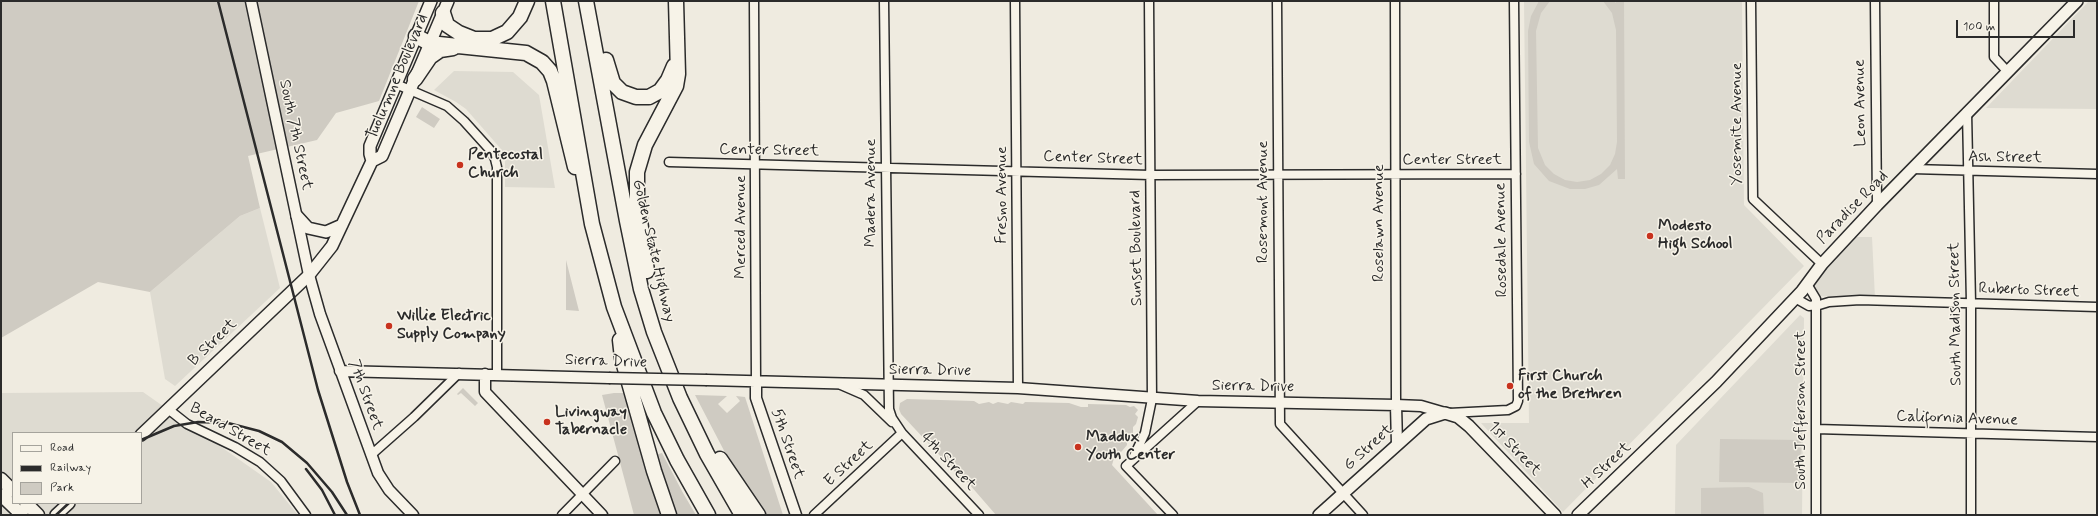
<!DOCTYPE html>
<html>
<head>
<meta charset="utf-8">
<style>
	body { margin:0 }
	#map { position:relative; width:2098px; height:516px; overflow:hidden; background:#efebe0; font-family:Mynerve,sans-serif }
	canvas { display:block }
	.frame { position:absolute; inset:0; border:2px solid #2b2b2b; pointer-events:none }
	.legend { position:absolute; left:12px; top:432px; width:130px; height:72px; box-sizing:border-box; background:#f7f3e8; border:1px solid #a5a39c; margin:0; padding:5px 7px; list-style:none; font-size:12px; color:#2b2b2b }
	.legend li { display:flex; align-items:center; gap:8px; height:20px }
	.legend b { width:20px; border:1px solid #a5a39c }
	.scale { position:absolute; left:1956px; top:20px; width:119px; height:18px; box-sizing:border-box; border:2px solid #2b2b2b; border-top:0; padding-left:5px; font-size:12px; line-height:14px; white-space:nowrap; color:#2b2b2b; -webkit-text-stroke:3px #f7f3e8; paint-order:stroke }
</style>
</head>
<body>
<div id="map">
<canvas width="2098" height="516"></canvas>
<div class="frame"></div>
<ul class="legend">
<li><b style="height:5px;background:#f7f3e8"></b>Road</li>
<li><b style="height:5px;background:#2b2b2b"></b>Railway</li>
<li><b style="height:11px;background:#cfcbc2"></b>Park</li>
</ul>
<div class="scale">100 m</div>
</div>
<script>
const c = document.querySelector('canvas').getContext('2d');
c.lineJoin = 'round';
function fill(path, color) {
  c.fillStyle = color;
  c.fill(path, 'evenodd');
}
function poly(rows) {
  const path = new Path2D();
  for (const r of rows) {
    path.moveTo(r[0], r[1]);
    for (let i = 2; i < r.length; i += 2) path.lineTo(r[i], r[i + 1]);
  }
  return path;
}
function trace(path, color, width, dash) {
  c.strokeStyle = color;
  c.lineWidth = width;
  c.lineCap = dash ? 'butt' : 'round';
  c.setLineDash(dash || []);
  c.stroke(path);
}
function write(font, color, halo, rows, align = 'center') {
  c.font = font + ' Mynerve,sans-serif';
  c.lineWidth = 3;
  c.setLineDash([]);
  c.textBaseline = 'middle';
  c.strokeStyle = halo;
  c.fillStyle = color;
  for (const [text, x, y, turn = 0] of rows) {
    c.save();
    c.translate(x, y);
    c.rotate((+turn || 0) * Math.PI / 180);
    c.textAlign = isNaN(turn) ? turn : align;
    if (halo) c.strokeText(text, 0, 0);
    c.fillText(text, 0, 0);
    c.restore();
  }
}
fill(poly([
	[1524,1,1742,1,1744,205,1804,266,1563,512,1481,423,1529,423],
	[2089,1,2097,1,2097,109,1986,108],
	[454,71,513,72,539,95,555,188,505,187,505,157,501,149,466,109,456,102,434,90],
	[260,208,280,288,175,386,165,379,150,292,240,216],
	[1854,237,1872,237,1875,298,1814,296,1814,279],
	[1800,315,1804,318,1802,515,1675,515,1676,445],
	[143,392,271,482,298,515,1,515,1,393],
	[13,433,141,433,141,503,13,503]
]), '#dedbd1');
fill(poly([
	[1,1,419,1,379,101,336,113,317,140,248,156,260,208,240,216,150,292,98,282,1,338],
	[1539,1,1550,1,1541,13,1536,31,1538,148,1545,165,1554,174,1565,180,1577,182,1590,180,1601,174,1610,165,1615,154,1617,142,1616,30,1612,13,1603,1,1614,1,1616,3,1616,1,1624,1,1625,179,1618,179,1617,169,1599,185,1585,189,1570,189,1549,181,1534,164,1529,142,1528,31,1531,16],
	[422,107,440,119,434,128,416,117],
	[566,260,579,311,566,310],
	[463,388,478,403,475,406,461,393,458,395,457,394],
	[614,393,625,393,641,442,650,480,661,515,634,515,602,395],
	[695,395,727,396,718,404,727,413,740,401,736,396,745,397,783,515,766,515,757,505,731,464],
	[907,399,974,401,979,404,989,402,993,404,998,402,1008,404,1011,402,1023,404,1025,402,1069,403,1081,407,1088,407,1088,404,1126,405,1130,407,1134,406,1138,410,1135,414,1138,417,1136,424,1133,427,1133,435,1127,440,1127,445,1122,451,1114,458,1112,465,1158,515,996,515,963,477,958,475,901,414,899,409,900,403],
	[1720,439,1801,440,1800,483,1719,482],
	[662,453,683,493,696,515,675,515,655,455],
	[1749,487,1763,493,1764,515,1701,515,1701,488]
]), '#cfcbc2');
const minor = poly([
	[754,1,756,381],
	[884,1,889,409,892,418,902,433,979,515],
	[1015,1,1018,388],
	[1277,1,1280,424,1363,515],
	[1395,1,1396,405],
	[1751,1,1753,199,1822,264],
	[1875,1,1877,205],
	[1994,1,1994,57,2007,71],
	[396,84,447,106,464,121,492,152,495,159,497,167,497,374],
	[1967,112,1971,303,1971,515],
	[669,162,1150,175,1516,174],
	[1912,169,2097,174],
	[1807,284,1816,299,1816,515],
	[1795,298,1809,306,1815,305],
	[1816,306,1829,302,1860,300,2097,307],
	[841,385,864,395,892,422],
	[168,409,187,424,235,447,260,462,281,481,306,515],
	[1449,413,1508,410,1516,406,1518,401,1514,1],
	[1816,429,2097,437],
	[371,455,414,417,459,373],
	[1133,458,1145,433,1152,399,1149,1],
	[562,515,615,461],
	[814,515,902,433],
	[1173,515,1126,466,1198,401]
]);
const tertiary = poly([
	[251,1,309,275,320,314,378,473,389,490,413,515],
	[340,371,609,378],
	[485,374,485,392,602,515],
	[707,380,1018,388,1198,401,1396,405,1421,406,1445,413],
	[756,381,756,398,796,515],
	[1396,405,1397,444]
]);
const secondary = poly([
	[372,161,370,154,370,146,431,1],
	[297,216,308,228,326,232,342,225],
	[141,435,309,275,332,246,372,161,382,156,448,1],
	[56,515,69,503],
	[1319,515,1426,419,1445,413,1458,417,1469,426,1555,515],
	[1578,515,1716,382,1802,291,1822,264,1877,205,2077,1]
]);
const primary = poly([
	[1,479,13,491],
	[1,495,22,515],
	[26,503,38,515]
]);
const motorway = poly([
	[553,1,592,224,614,307,654,413,677,460,708,515],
	[586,1,627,221,641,289,654,332,680,398,707,454,742,515],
	[443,13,447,25,459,33,474,39],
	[416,36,429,43,526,53,542,62,550,71,554,81,575,167],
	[472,39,492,39,507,32,520,17,527,1],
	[606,60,613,83,622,92,636,97,649,97,660,91,668,80,674,66],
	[415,79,430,57,440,50,453,48],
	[647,271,637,199,637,172,645,145,676,86,678,74,676,1],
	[620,340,622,358,654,471,669,515],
	[720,459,758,515]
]);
trace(minor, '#2b2b2b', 11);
trace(tertiary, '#2b2b2b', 13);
trace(secondary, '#2b2b2b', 14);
trace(primary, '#2b2b2b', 15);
trace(motorway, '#2b2b2b', 17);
trace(minor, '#f7f3e8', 8);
trace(tertiary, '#f7f3e8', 10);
trace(secondary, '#f7f3e8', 11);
trace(primary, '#f7f3e8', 12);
trace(motorway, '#f7f3e8', 14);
trace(poly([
	[218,1,318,390,347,482,360,515],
	[141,440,174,426,198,422,228,423,259,431,282,442,307,463,332,492,347,515],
	[306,469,322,490,335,515],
	[56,515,69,503]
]), '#2b2b2b', 2.5);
const tertiaryBridge = poly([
	[609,378,707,380]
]);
trace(tertiaryBridge, '#2b2b2b', 13, []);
trace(tertiaryBridge, '#f7f3e8', 10);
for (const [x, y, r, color] of [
	[460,165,4,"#c8321e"],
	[1650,236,4,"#c8321e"],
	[389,326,4,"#c8321e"],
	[1510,386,4,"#c8321e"],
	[547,422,4,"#c8321e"],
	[1078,447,4,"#c8321e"]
]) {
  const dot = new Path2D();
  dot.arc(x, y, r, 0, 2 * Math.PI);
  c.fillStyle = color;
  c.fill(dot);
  trace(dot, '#f7f3e8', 1.5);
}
write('16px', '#2b2b2b', '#f7f3e8', [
	["Tuolumne Boulevard",398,77,-67],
	["Leon Avenue",1861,103,-91],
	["Yosemite Avenue",1738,124,-90],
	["South 7th Street",295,135,78],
	["Center Street",769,151,1],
	["Ash Street",2005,158,1],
	["Center Street",1093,159,2],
	["Center Street",1452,161],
	["Madera Avenue",872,193,-90],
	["Fresno Avenue",1003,195,-90],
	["Rosemont Avenue",1264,202,-90],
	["Paradise Road",1853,208,-46],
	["Roselawn Avenue",1380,223,-90],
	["Merced Avenue",742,227,-90],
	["Rosedale Avenue",1502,240,-91],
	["Sunset Boulevard",1137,248,-91],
	["Golden State Highway",653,251,77],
	["Ruberto Street",2029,291,2],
	["South Madison Street",1956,314,-91],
	["B Street",213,343,-44],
	["Sierra Drive",606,362,2],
	["Sierra Drive",930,371,1],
	["Sierra Drive",1253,387,1],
	["7th Street",365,395,70],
	["South Jefferson Street",1802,410,-90],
	["California Avenue",1957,419,2],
	["Beard Street",230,430,30],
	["5th Street",787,444,71],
	["G Street",1369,448,-42],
	["1st Street",1514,449,46],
	["4th Street",948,462,47],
	["E Street",849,464,-43],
	["H Street",1607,466,-43]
]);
write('bold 16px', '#2b2b2b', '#f7f3e8', [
	["Pentecostal",468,156],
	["Church",468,174],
	["Modesto",1658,227],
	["High School",1658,245],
	["Willie Electric",397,317],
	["Supply Company",397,335],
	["First Church",1518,377],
	["of the Brethren",1518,395],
	["Livingway",555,413],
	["Tabernacle",555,431],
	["Maddux",1086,438],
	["Youth Center",1086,456]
], 'left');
</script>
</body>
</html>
